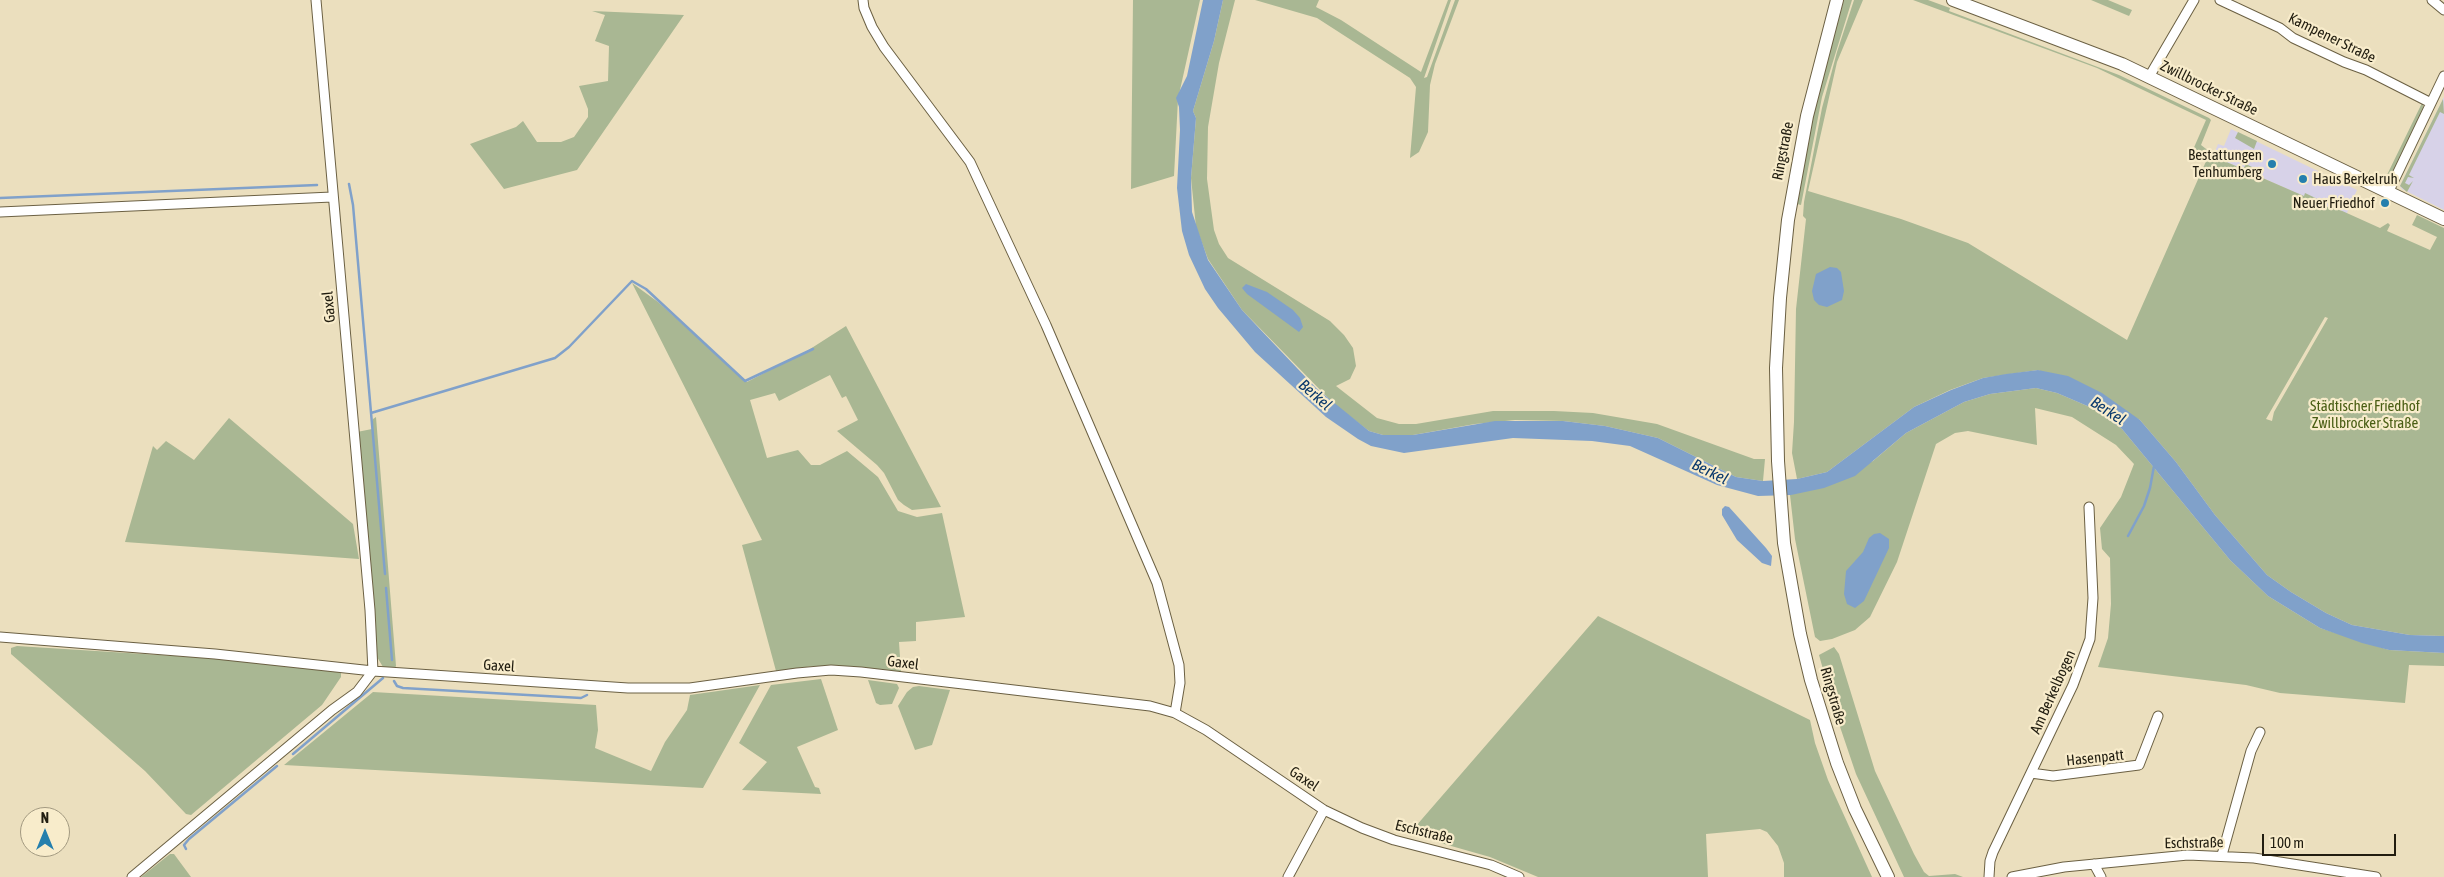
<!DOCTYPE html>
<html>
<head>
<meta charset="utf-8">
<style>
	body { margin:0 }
	#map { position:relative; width:2444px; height:877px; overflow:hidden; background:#ebdfbe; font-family:"Asap Condensed",sans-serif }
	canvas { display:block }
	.north { position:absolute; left:20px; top:807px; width:50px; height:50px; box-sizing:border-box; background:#f8eccb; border:1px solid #a29980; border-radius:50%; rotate:0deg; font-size:14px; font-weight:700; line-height:20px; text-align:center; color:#211d10 }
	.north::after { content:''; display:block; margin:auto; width:18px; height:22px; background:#257fad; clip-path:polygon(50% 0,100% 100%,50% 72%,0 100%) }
	.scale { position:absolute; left:2262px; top:834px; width:134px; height:22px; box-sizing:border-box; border:2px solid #211d10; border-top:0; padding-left:6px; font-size:15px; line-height:18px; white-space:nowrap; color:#211d10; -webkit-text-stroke:4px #f8eccb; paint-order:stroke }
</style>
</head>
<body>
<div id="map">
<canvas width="2444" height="877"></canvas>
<div class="north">N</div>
<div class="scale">100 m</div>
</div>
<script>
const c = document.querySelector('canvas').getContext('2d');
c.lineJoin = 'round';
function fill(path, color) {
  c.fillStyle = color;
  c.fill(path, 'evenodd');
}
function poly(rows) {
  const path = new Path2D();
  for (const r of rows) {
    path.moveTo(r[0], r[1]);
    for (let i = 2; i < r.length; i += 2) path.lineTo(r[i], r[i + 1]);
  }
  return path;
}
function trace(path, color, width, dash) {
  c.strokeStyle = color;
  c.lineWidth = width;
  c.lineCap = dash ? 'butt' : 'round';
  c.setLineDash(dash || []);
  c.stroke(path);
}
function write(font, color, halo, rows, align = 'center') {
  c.font = font + ' "Asap Condensed",sans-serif';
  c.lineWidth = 4.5;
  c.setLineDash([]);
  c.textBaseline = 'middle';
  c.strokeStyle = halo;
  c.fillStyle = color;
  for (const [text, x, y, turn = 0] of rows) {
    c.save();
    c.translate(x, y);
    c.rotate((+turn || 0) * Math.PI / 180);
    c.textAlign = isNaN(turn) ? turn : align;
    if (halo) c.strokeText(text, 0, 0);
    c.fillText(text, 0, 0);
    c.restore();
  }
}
fill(poly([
	[2444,97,2444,210,2402,189,2400,186],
	[2231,129,2357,190,2346,215,2213,156,2218,144,2224,146]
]), '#d7d2e8');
fill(poly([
	[1133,0,1200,0,1178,99,1174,176,1131,189],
	[1223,0,1235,0,1219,63,1208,127,1207,179,1214,230,1219,244,1228,258,1330,321,1344,335,1353,348,1356,366,1350,379,1336,386,1377,418,1399,424,1416,424,1493,411,1554,411,1593,413,1657,424,1754,459,1765,459,1763,481,1736,477,1658,438,1605,426,1563,421,1515,420,1475,424,1413,435,1383,435,1369,431,1335,405,1242,310,1208,259,1196,227,1191,178,1196,118,1193,111,1214,41],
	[1255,0,1319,0,1316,7,1341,20,1421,72,1448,0,1451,0,1424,78,1427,77,1455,0,1459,0,1435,64,1430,85,1428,132,1419,152,1410,158,1416,87,1410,78,1317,18],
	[1844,0,1852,0,1822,97,1801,205,1797,204,1804,145],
	[1854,0,1863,0,1837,62,1808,191,1901,219,1968,243,2127,340,2207,159,2192,152,2206,120,2097,68,1913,0,1928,0,1950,8,1949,11,2119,75,2209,118,2211,120,2201,145,2210,152,2208,157,2216,161,2217,158,2243,169,2246,164,2260,171,2258,176,2304,196,2305,193,2326,203,2325,206,2328,207,2329,205,2380,228,2388,223,2390,225,2387,231,2430,250,2437,237,2412,225,2417,215,2444,228,2444,636,2410,635,2352,625,2326,613,2291,592,2267,575,2215,515,2176,462,2140,420,2038,370,1983,378,1950,390,1914,407,1827,472,1797,479,1792,453,1794,422,1796,309,1806,219,1803,216,1804,202,1822,108,1837,52],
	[2325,317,2328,318,2274,412,2272,421,2266,419],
	[2091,0,2108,0,2132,10,2129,16],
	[592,11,684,15,577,170,504,189,470,144,516,127,523,121,537,142,561,142,574,137,588,117,588,109,579,86,608,81,609,46,595,41,605,15],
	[2443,99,2444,114,2440,112,2409,175,2414,178,2408,177,2405,183,2409,185,2413,181,2407,192,2400,186],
	[2422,103,2424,108,2389,181,2385,179],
	[2238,132,2257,141,2254,149,2235,138],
	[632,283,658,302,747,382,807,351,846,326,941,507,912,510,904,505,898,500,884,473,877,465,837,431,858,420,846,396,842,398,830,375,779,401,775,393,750,400,767,458,798,450,811,465,820,465,847,451,878,477,898,511,917,517,942,513,965,617,916,622,916,641,899,642,901,672,847,666,814,666,776,671,742,545,762,540],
	[2036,388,2057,393,2092,408,2122,429,2230,560,2268,596,2320,628,2389,650,2444,653,2444,666,2409,665,2405,703,2280,693,2246,685,2098,667,2108,638,2111,604,2110,558,2102,549,2100,528,2121,497,2134,464,2116,445,2072,417,2035,408,2037,445,1968,431,1955,433,1936,444,1897,562,1870,617,1855,630,1832,639,1820,641,1815,637,1795,539,1790,495,1873,461,1906,433,1964,402,1990,394],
	[376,417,396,666,395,668,383,667,377,657,357,432,372,429,373,419],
	[229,418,353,524,359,559,125,542,153,446,157,450,166,441,194,460],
	[1598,616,1810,720,1815,743,1828,780,1872,877,1784,877,1784,863,1778,846,1767,832,1760,829,1706,834,1708,877,1538,877,1490,857,1409,834],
	[17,646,334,666,341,670,341,677,322,705,191,815,186,814,145,771,11,654,11,648],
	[1834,647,1839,654,1875,771,1914,854,1924,872,1929,876,1955,874,1963,877,1904,877,1856,774,1836,715,1819,655],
	[821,679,838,730,797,747,815,787,819,788,821,794,742,790,767,762,739,743,771,685],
	[868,680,897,684,899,688,892,704,880,705,876,703],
	[760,685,703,788,284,765,373,692,596,705,598,730,595,748,651,771,665,742,687,710,690,695],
	[919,686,950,690,932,745,915,750,898,706,907,692,913,687],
	[170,854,174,854,191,877,141,877]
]), '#a9b793');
fill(poly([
	[1203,0,1223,0,1214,41,1193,111,1196,118,1191,178,1192,212,1208,260,1242,310,1258,327,1316,388,1369,431,1383,435,1413,435,1495,421,1563,421,1605,426,1658,438,1736,477,1763,481,1797,479,1827,472,1914,407,1951,390,1983,378,2006,374,2038,370,2068,376,2102,393,2140,420,2176,462,2215,515,2267,575,2291,592,2326,613,2352,625,2410,635,2444,636,2444,653,2389,650,2362,643,2320,628,2268,596,2230,560,2122,429,2092,408,2057,393,2036,388,1990,394,1964,402,1906,433,1855,476,1824,488,1791,495,1758,496,1717,485,1630,446,1592,441,1513,438,1404,453,1371,446,1358,439,1326,417,1255,352,1218,308,1205,289,1189,255,1182,231,1177,188,1180,130,1179,107,1176,98,1187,76],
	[1830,267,1837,268,1841,272,1844,291,1842,300,1827,307,1819,305,1814,300,1812,291,1816,274],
	[1246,284,1267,292,1293,310,1300,318,1303,327,1299,332,1247,294,1242,288],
	[1725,506,1729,507,1766,548,1772,556,1771,566,1762,563,1737,540,1722,515,1722,509],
	[1880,533,1889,539,1889,548,1864,601,1855,608,1847,604,1844,594,1846,571,1863,552,1869,538,1874,534]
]), '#80a1ca');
trace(poly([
	[349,184,353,205,385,574],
	[0,198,317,185],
	[371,413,555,358,569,347,632,281,646,289,745,381,813,349],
	[2128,536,2144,506,2150,488,2154,466],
	[386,588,392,660],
	[394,681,397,686,403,688,581,698,587,695],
	[293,754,383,678],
	[186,849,184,845,189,839,277,766]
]), '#80a1ca', 2.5);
const street = poly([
	[863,0,864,8,872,27,884,47,970,162,1046,325,1157,583,1179,665,1180,683,1175,713],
	[2220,0,2280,28,2293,38,2344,62,2366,70,2431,103],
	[2432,0,2444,10],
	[2149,77,2194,0],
	[2388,193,2444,76],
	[0,212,332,197],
	[0,637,215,654,373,671,628,688,690,688,797,673,831,670,861,672,1150,706,1175,713,1206,730,1324,810,1362,828,1394,840,1491,865,1519,877],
	[2031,773,2053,776,2139,765,2158,716],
	[2222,855,2251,751,2260,732],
	[2094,864,2101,877],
	[132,877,332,710,357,692,373,671,370,610,316,0],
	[1288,877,1324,810],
	[1989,877,1990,861,1993,852,2073,685,2090,639,2093,598,2089,507],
	[2012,877,2064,867,2188,855,2254,858,2376,877]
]);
const secondary = poly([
	[1837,0,1807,116,1788,220,1780,298,1776,368,1778,461,1784,543,1800,634,1811,680,1837,763,1855,809,1888,877],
	[1953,0,2122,64,2444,219]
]);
trace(street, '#6b6043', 11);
trace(secondary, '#6b6043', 14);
trace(street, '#fff', 9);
trace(secondary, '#fff', 12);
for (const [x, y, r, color] of [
	[2272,164,5,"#257fad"],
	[2303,179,5,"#257fad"],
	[2385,203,5,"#257fad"]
]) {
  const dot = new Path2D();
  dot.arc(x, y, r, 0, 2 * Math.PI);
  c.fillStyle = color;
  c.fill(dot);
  trace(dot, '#f8eccb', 2);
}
write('15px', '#211d10', '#f8eccb', [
	["Kampener Straße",2332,38,26],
	["Zwillbrocker Straße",2209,88,26],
	["Ringstraße",1783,151,-79],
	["Gaxel",329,307,-95],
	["Gaxel",903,663,7],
	["Gaxel",499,666,4],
	["Am Berkelbogen",2053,692,-66],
	["Ringstraße",1833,696,74],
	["Hasenpatt",2095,758,-6],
	["Gaxel",1304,779,34],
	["Eschstraße",1424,832,14],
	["Eschstraße",2194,843,-1]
]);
write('15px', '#211d10', '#f8eccb', [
	["Bestattungen",2262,155],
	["Tenhumberg",2262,172],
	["Haus Berkelruh",2313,179,"left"],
	["Neuer Friedhof",2375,203]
], 'right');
write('15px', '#495e14', '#f8eccb', [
	["Städtischer Friedhof",2365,406],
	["Zwillbrocker Straße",2365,423]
]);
write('italic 16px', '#0a396c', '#f8eccb', [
	["Berkel",1315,395,41],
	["Berkel",2108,411,33],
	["Berkel",1710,472,26]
]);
</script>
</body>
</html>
